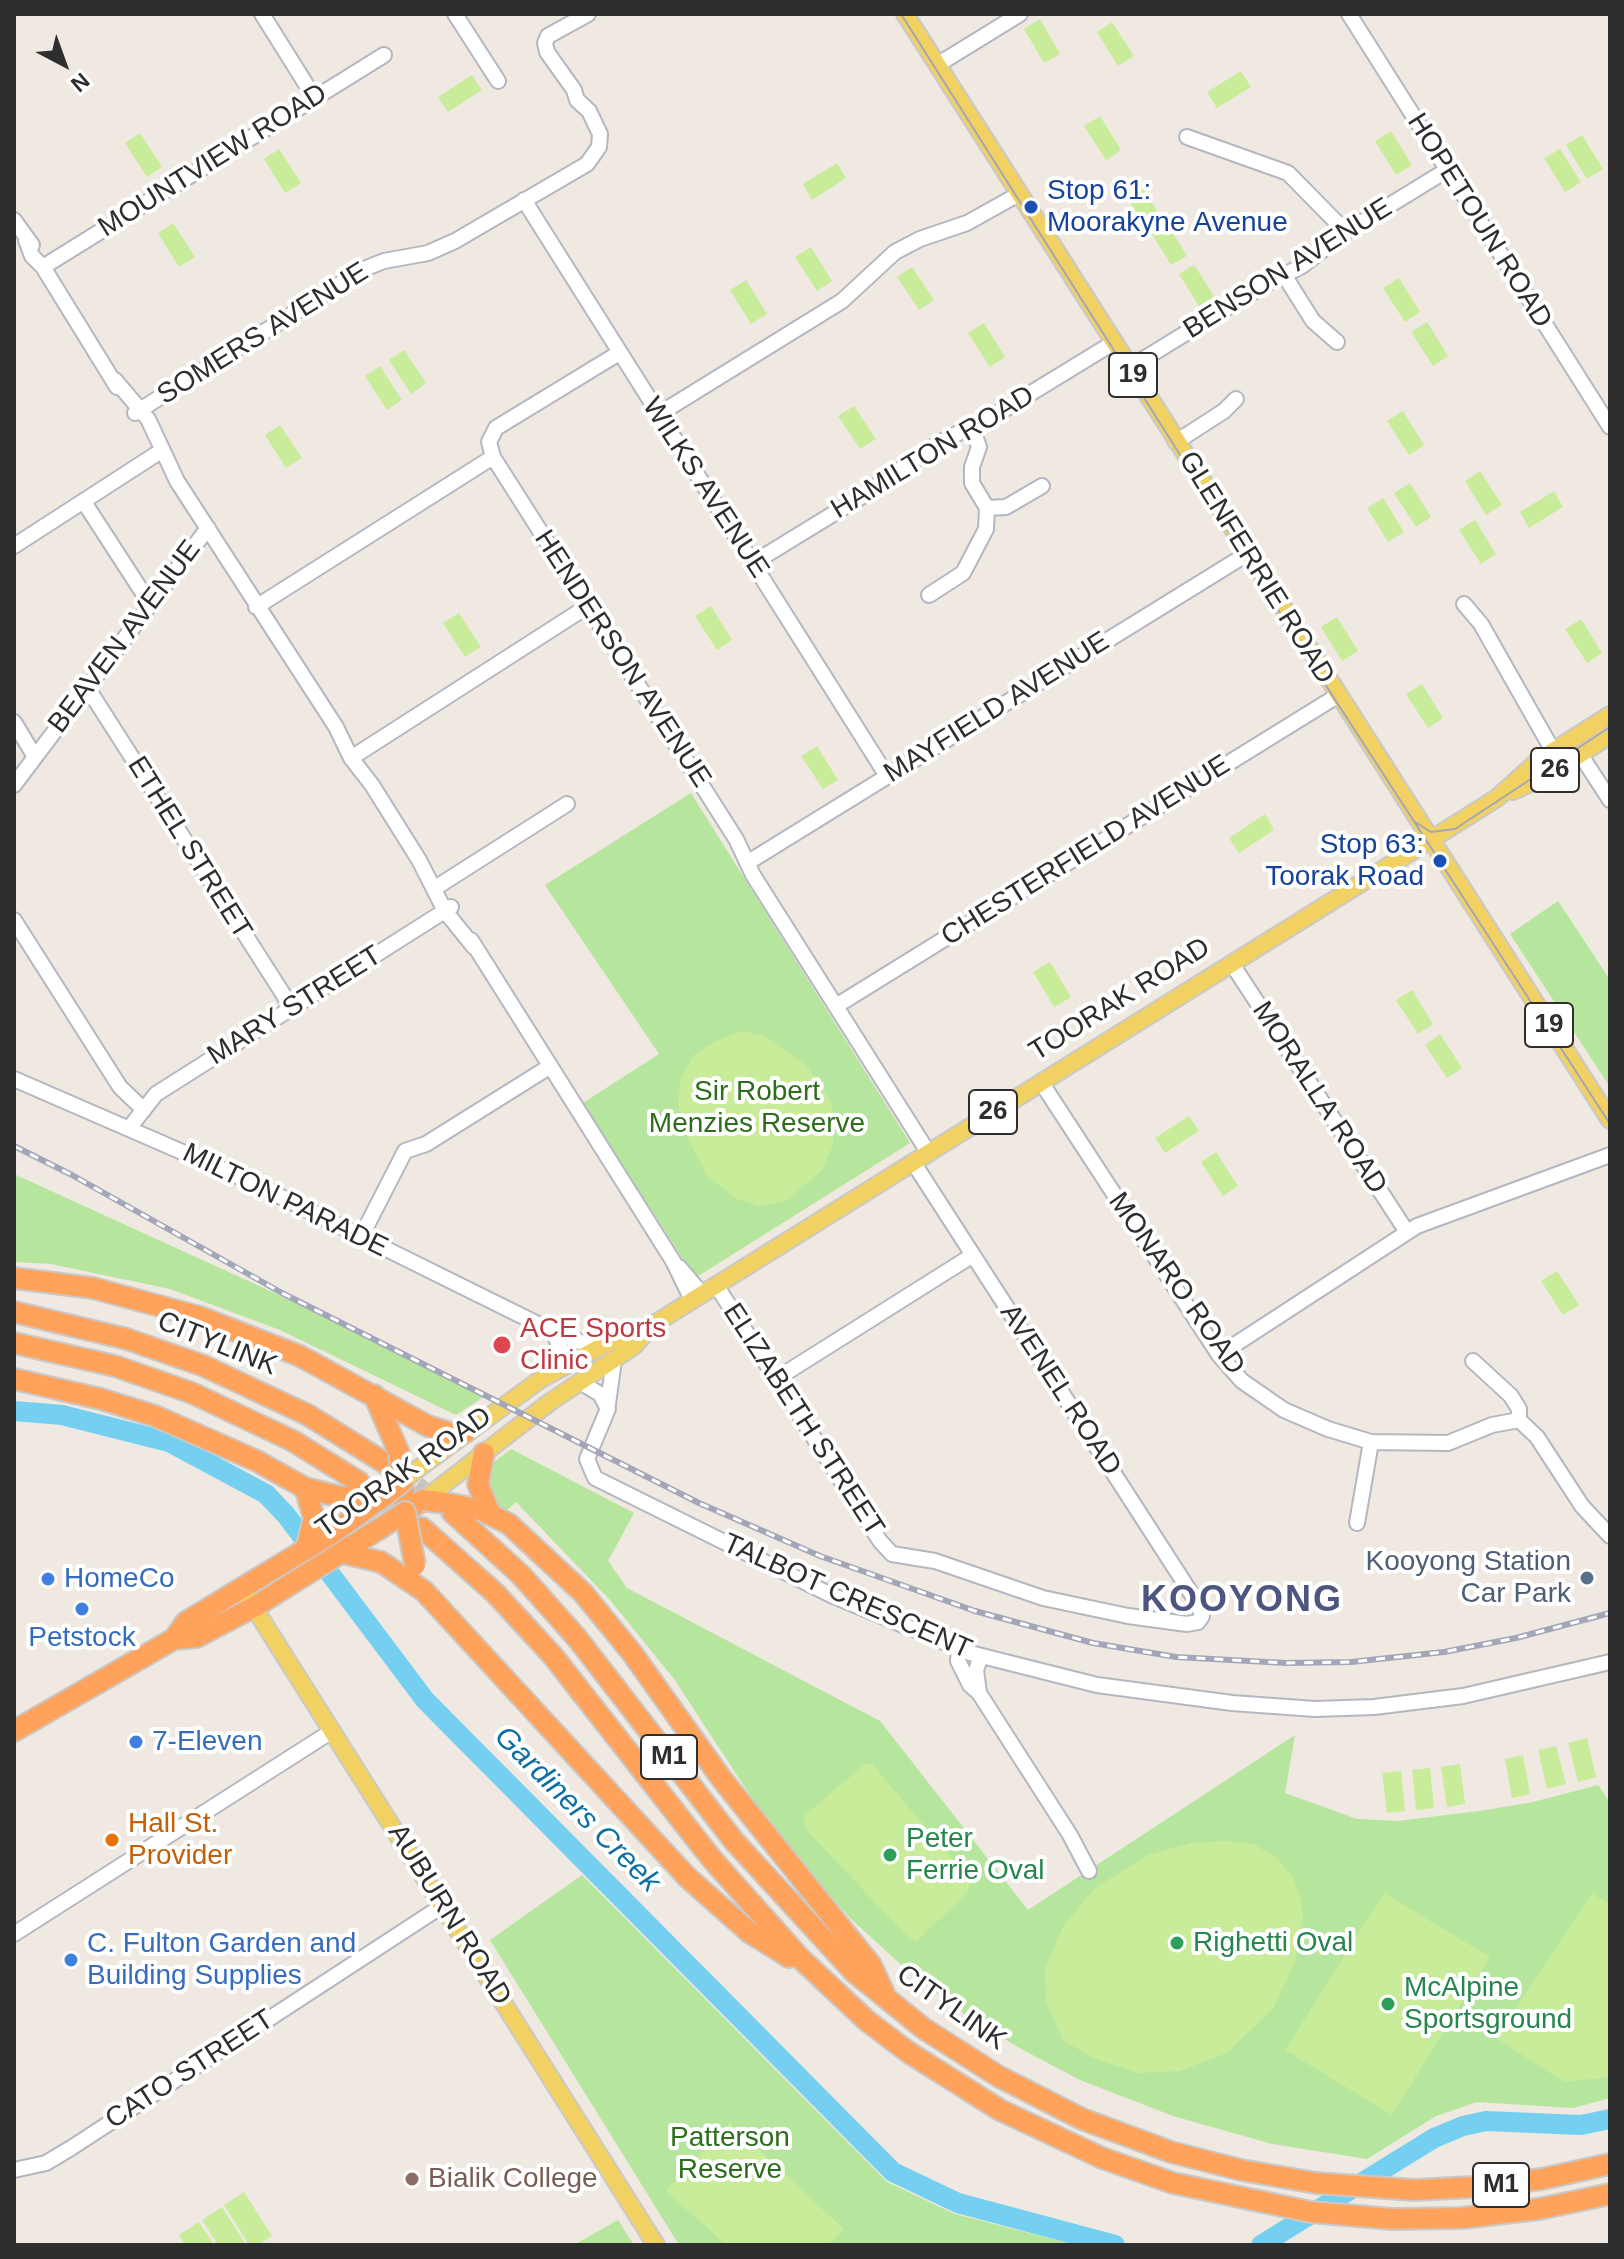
<!DOCTYPE html>
<html>
<head>
<meta charset="utf-8">
<style>
	body { margin:0 }
	#map { position:relative; width:1624px; height:2259px; overflow:hidden; background:#efe9e1; font-family:Arial,sans-serif }
	canvas { display:block }
	.frame { position:absolute; inset:0; border:16px solid #2e2e2e; pointer-events:none }
	.north { position:absolute; left:24px; top:24px; width:80px; height:80px; -webkit-text-stroke:6px #fff; paint-order:stroke; rotate:139deg; font-size:22px; font-weight:700; line-height:32px; text-align:center; color:#2e2e2e }
	.north::after { content:''; display:block; margin:auto; width:28px; height:36px; background:#2e2e2e; clip-path:polygon(50% 0,100% 100%,50% 72%,0 100%) }
</style>
</head>
<body>
<div id="map">
<canvas width="1624" height="2259"></canvas>
<div class="frame"></div>
<div class="north">N</div>
</div>
<script>
const c = document.querySelector('canvas').getContext('2d');
c.lineJoin = 'round';
function fill(path, color) {
  c.fillStyle = color;
  c.fill(path, 'evenodd');
}
function poly(rows) {
  const path = new Path2D();
  for (const r of rows) {
    path.moveTo(r[0], r[1]);
    for (let i = 2; i < r.length; i += 2) path.lineTo(r[i], r[i + 1]);
  }
  return path;
}
function trace(path, color, width, dash) {
  c.strokeStyle = color;
  c.lineWidth = width;
  c.lineCap = dash ? 'butt' : 'round';
  c.setLineDash(dash || []);
  c.stroke(path);
}
function write(font, color, halo, rows, align = 'center') {
  c.font = font + ' Arial,sans-serif';
  c.lineWidth = 8;
  c.setLineDash([]);
  c.textBaseline = 'middle';
  c.strokeStyle = halo;
  c.fillStyle = color;
  for (const [text, x, y, turn = 0] of rows) {
    c.save();
    c.translate(x, y);
    c.rotate((+turn || 0) * Math.PI / 180);
    c.textAlign = isNaN(turn) ? turn : align;
    if (halo) c.strokeText(text, 0, 0);
    c.fillText(text, 0, 0);
    c.restore();
  }
}
fill(poly([
	[691,793,910,1143,695,1278,583,1103,659,1054,545,885],
	[1558,901,1610,980,1610,1087,1510,934],
	[14,1174,290,1300,485,1396,456,1415,280,1330,170,1289,51,1264,14,1262],
	[511,1449,634,1513,608,1561,627,1588,880,1721,1028,1910,1295,1735,1285,1793,1357,1819,1398,1821,1479,1811,1533,1802,1598,1785,1610,1803,1610,2098,1573,2108,1477,2102,1436,2116,1367,2159,1272,2144,1173,2116,1080,2080,1023,2050,968,2017,909,1972,851,1919,801,1864,765,1818,674,1679,610,1600,516,1502,506,1511,492,1499,486,1482,490,1465],
	[582,1875,887,2182,955,2214,1076,2245,679,2245,490,1940],
	[618,2220,634,2245,574,2245]
]), '#b6e59e');
fill(poly([
	[1040,19,1060,54,1044,63,1024,29],
	[1112,22,1134,56,1118,66,1097,32],
	[1241,71,1251,87,1217,108,1207,92],
	[472,75,482,90,448,112,438,97],
	[1100,116,1121,150,1106,160,1084,126],
	[1391,131,1412,165,1396,175,1375,141],
	[140,133,162,167,147,177,125,143],
	[1582,135,1603,169,1587,179,1566,145],
	[279,149,301,183,285,193,264,159],
	[1560,149,1581,182,1565,192,1544,158],
	[837,163,846,178,812,200,803,184],
	[1136,177,1157,211,1141,221,1121,186],
	[1166,222,1187,256,1171,265,1150,231],
	[173,223,195,257,179,267,158,233],
	[811,247,832,281,817,291,795,257],
	[1194,265,1216,299,1200,308,1179,274],
	[912,267,934,300,919,310,897,277],
	[1399,278,1420,312,1405,322,1383,288],
	[746,280,767,314,751,324,730,290],
	[1427,322,1448,356,1433,366,1411,332],
	[984,323,1005,357,990,367,968,333],
	[404,350,426,383,411,394,389,360],
	[380,366,402,400,387,410,365,376],
	[854,406,876,439,860,449,838,416],
	[1403,411,1424,445,1409,455,1387,421],
	[280,425,302,458,286,468,265,435],
	[1480,471,1502,505,1486,515,1465,481],
	[1410,483,1431,517,1416,527,1394,493],
	[1554,491,1563,507,1529,528,1520,512],
	[1383,498,1404,532,1388,542,1367,508],
	[1475,520,1496,554,1481,564,1459,530],
	[711,606,732,640,717,650,695,616],
	[459,613,481,647,465,657,443,623],
	[1337,617,1358,651,1342,661,1321,627],
	[1581,619,1602,653,1587,663,1565,629],
	[1422,684,1443,718,1428,728,1406,694],
	[817,746,838,780,823,789,801,756],
	[1265,814,1274,830,1239,853,1229,838],
	[1050,962,1071,997,1054,1007,1033,972],
	[1412,990,1433,1024,1418,1034,1396,1000],
	[742,1031,764,1036,806,1065,831,1102,835,1124,832,1148,822,1170,786,1201,760,1206,737,1199,708,1177,684,1131,678,1103,681,1077,694,1055,716,1041],
	[1440,1034,1462,1068,1447,1078,1425,1045],
	[1189,1116,1199,1131,1165,1153,1155,1138],
	[1216,1152,1238,1186,1223,1196,1201,1162],
	[1557,1271,1579,1305,1563,1315,1541,1281],
	[1587,1738,1596,1777,1578,1782,1568,1743],
	[1556,1746,1566,1784,1547,1789,1538,1750],
	[1523,1755,1530,1794,1512,1798,1505,1759],
	[866,1763,873,1765,970,1880,968,1892,917,1941,910,1939,807,1831,803,1822,805,1815],
	[1460,1764,1465,1804,1447,1807,1441,1767],
	[1430,1768,1434,1808,1416,1810,1412,1770],
	[1401,1771,1405,1811,1387,1813,1382,1773],
	[1227,1841,1253,1844,1277,1858,1294,1879,1301,1900,1303,1919,1295,1962,1273,2009,1227,2053,1179,2071,1139,2073,1095,2059,1063,2040,1046,2002,1045,1968,1064,1925,1094,1889,1148,1855,1191,1843],
	[1384,1893,1490,1957,1392,2115,1285,2050],
	[1592,1893,1610,1905,1610,2077,1564,2082,1496,2038],
	[730,2123,844,2229,829,2245,726,2245,666,2191],
	[244,2192,272,2236,258,2245,249,2245,224,2205],
	[222,2207,246,2245,218,2245,202,2220],
	[199,2222,214,2245,185,2245,179,2235]
]), '#c9ec9a');
trace(poly([
	[14,1411,62,1415,169,1442,266,1494,286,1515,425,1700,893,2172,958,2203,1115,2245],
	[1261,2245,1434,2138,1463,2126,1486,2121,1581,2125,1610,2119]
]), '#75cff0', 20);
trace(poly([
	[392,1468,443,1506],
	[359,1482,415,1523]
]), '#c8c4bd', 20, [20, 10]);
const minor = poly([
	[262,14,314,97],
	[455,14,498,81],
	[1349,14,1610,427],
	[937,65,1020,14],
	[1187,137,1288,173,1346,232],
	[524,200,887,776],
	[14,220,32,245],
	[26,240,32,256,43,267,117,387],
	[43,267,384,55],
	[1284,275,1313,321,1337,342],
	[1129,368,1266,284,1302,266,1346,232,1447,170],
	[115,380,148,419,177,481,336,727,351,758,372,785,419,860,445,911,474,947],
	[135,413,364,269,384,261,428,253,455,241,587,164,599,147,600,134,589,111,577,100,574,90,547,52,545,43,548,36,588,14],
	[659,414,842,301,895,252,920,239,967,223,1019,194],
	[1176,442,1224,411,1236,399],
	[493,457,736,839,753,875,928,1152],
	[84,502,150,604],
	[987,508,1006,507,1042,486],
	[14,546,161,451],
	[753,563,864,495,937,444,1005,409,1113,343],
	[929,595,963,573,986,529,987,508,972,483,972,467,979,447,972,427],
	[1464,604,1481,624,1553,751],
	[256,607,493,457,489,442,496,428,619,353],
	[87,687,292,1008],
	[14,722,35,757],
	[1580,754,1610,800],
	[351,758,588,606],
	[14,785,208,528],
	[747,863,1247,554],
	[435,888,567,804],
	[14,920,120,1087,144,1110],
	[471,940,673,1261,692,1300],
	[1232,964,1407,1232],
	[836,1006,1337,696],
	[14,1079,249,1181,552,1331,596,1348],
	[1041,1082,1219,1355,1242,1381,1284,1410,1328,1429,1371,1442,1448,1443,1492,1425,1519,1420,1537,1437,1582,1506,1610,1536],
	[130,1127,156,1094,451,907],
	[361,1237,405,1151,426,1144,549,1067],
	[679,1267,702,1294],
	[716,1285,880,1541,892,1554,935,1561,1043,1598,1128,1616,1187,1624,1198,1622,1202,1616,1198,1604,913,1162],
	[552,1331,561,1348,561,1368],
	[1219,1355,1417,1226,1610,1155],
	[614,1360,607,1411,587,1459,595,1478,831,1595,970,1653,1097,1685,1232,1703,1315,1709,1374,1707,1463,1696,1610,1662],
	[1473,1361,1511,1396,1519,1409,1519,1420],
	[776,1379,973,1255],
	[580,1382,600,1394,608,1409],
	[1357,1523,1371,1442],
	[959,1649,958,1661,970,1685,979,1693,1070,1835,1089,1871],
	[979,1693,976,1670,981,1656],
	[14,1934,332,1731],
	[14,2170,46,2163,71,2148,442,1906]
]);
const major = poly([
	[905,14,1610,1120],
	[1513,791,1548,775,1610,735],
	[419,1468,541,1379,630,1331,651,1326],
	[443,1485,550,1402,634,1346,651,1326,1443,832,1497,798,1539,760,1610,715],
	[241,1587,656,2245]
]);
const highway = poly([
	[14,1278,93,1288,200,1317,300,1356,428,1426,453,1434,466,1432],
	[14,1312,127,1339,204,1366,308,1415,385,1463],
	[14,1343,115,1366,192,1393,293,1441,359,1482],
	[14,1379,101,1399,155,1416,257,1461,305,1488,341,1497,380,1499],
	[374,1395,399,1453],
	[484,1453,478,1484,490,1514],
	[403,1481,405,1512,423,1500],
	[305,1488,314,1518,306,1549],
	[446,1503,481,1510,509,1524,583,1593,632,1653,721,1778,871,1965,884,1993],
	[452,1512,521,1575,577,1638,734,1841,854,1972,923,2028,998,2076,1082,2119,1171,2152,1241,2170,1316,2183,1414,2190,1474,2187,1542,2179,1610,2164],
	[422,1528,495,1593,553,1656,711,1858,799,1957,866,2020,908,2052,1000,2110,1102,2158,1173,2183,1311,2212,1392,2219,1462,2218,1539,2209,1610,2194],
	[343,1553,381,1562,424,1591,687,1877,749,1932,789,1957],
	[174,1639,186,1622,331,1534,380,1499],
	[14,1731,174,1639,197,1637,254,1607,379,1529]
]);
trace(minor, '#b4b7c1', 18);
trace(major, '#c9c9c9', 20);
trace(highway, '#c9c9c9', 24);
trace(minor, '#fff', 14);
trace(major, '#f2d163', 16);
trace(highway, '#ffa35c', 20);
trace(poly([
	[901,14,1334,698,1610,1124],
	[1415,822,1431,832,1455,829,1610,727]
]), '#a3a6b8', 2);
const rail = poly([
	[14,1146,72,1175,282,1293,699,1503,820,1556,975,1611,1093,1643,1176,1657,1286,1663,1351,1662,1444,1652,1516,1638,1610,1613]
]);
trace(rail, '#a3a6b8', 6);
trace(rail, '#fff', 3, [9]);
const majorBridge = poly([
	[403,1481,419,1468],
	[423,1500,443,1485]
]);
const highwayBridge = poly([
	[380,1499,403,1481,399,1453],
	[423,1500,446,1503],
	[379,1529,405,1512,415,1565]
]);
trace(majorBridge, '#c9c9c9', 20, []);
trace(highwayBridge, '#c9c9c9', 24, []);
trace(majorBridge, '#f2d163', 16);
trace(highwayBridge, '#ffa35c', 20);
for (const [x, y, r, color] of [
	[1031,207,8,"#1a4fb4"],
	[1440,861,8,"#1a4fb4"],
	[502,1345,10,"#e0444e"],
	[1587,1578,8,"#5c6f8a"],
	[48,1579,8,"#3f7fe0"],
	[82,1609,8,"#3f7fe0"],
	[136,1742,8,"#3f7fe0"],
	[112,1840,8,"#e8710a"],
	[890,1855,8,"#2e9e5b"],
	[1177,1943,8,"#2e9e5b"],
	[71,1960,8,"#3f7fe0"],
	[1388,2004,8,"#2e9e5b"],
	[412,2179,8,"#8d6e63"]
]) {
  const dot = new Path2D();
  dot.arc(x, y, r, 0, 2 * Math.PI);
  c.fillStyle = color;
  c.fill(dot);
  trace(dot, '#fff', 3);
}
for (const [x, y, w] of [
	[1133,375,48],
	[1555,770,48],
	[1549,1025,48],
	[993,1112,48],
	[669,1757,56],
	[1501,2185,56]
]) {
  const box = new Path2D();
  box.roundRect(x - w / 2, y - 22, w, 44, 6);
  c.fillStyle = '#fff';
  c.fill(box);
  trace(box, '#2e2e2e', 2);
}
write('bold 26px', '#2e2e2e', null, [
	["19",1133,375],
	["26",1555,770],
	["19",1549,1025],
	["26",993,1112],
	["M1",669,1757],
	["M1",1501,2185]
]);
write('28px', '#2e2e2e', '#fff', [
	["MOUNTVIEW ROAD",213,161,-32],
	["HOPETOUN ROAD",1479,221,58],
	["BENSON AVENUE",1288,269,-32],
	["SOMERS AVENUE",263,334,-32],
	["HAMILTON ROAD",933,453,-31],
	["WILKS AVENUE",705,488,57],
	["GLENFERRIE ROAD",1256,568,58],
	["BEAVEN AVENUE",125,637,-53],
	["HENDERSON AVENUE",622,659,57],
	["MAYFIELD AVENUE",997,708,-32],
	["ETHEL STREET",189,848,58],
	["CHESTERFIELD AVENUE",1086,851,-32],
	["TOORAK ROAD",1120,1000,-32],
	["MARY STREET",295,1006,-32],
	["MORALLA ROAD",1319,1098,57],
	["MILTON PARADE",285,1201,26],
	["MONARO ROAD",1176,1284,55],
	["CITYLINK",217,1344,22],
	["AVENEL ROAD",1060,1390,57],
	["ELIZABETH STREET",803,1420,57],
	["TOORAK ROAD",404,1473,-35],
	["TALBOT CRESCENT",847,1597,24],
	["AUBURN ROAD",449,1915,58],
	["CITYLINK",951,2008,35],
	["CATO STREET",190,2070,-33]
]);
write('28px', '#164399', '#fff', [
	["Stop 61:",1047,191],
	["Moorakyne Avenue",1047,223],
	["Stop 63:",1424,845,"right"],
	["Toorak Road",1424,877,"right"]
], 'left');
write('28px', '#2c6e1b', '#fff', [
	["Sir Robert",757,1092],
	["Menzies Reserve",757,1124],
	["Patterson",730,2138],
	["Reserve",730,2170]
]);
write('28px', '#be3a42', '#fff', [
	["ACE Sports",520,1329],
	["Clinic",520,1361]
], 'left');
write('28px', '#4e5e75', '#fff', [
	["Kooyong Station",1571,1562],
	["Car Park",1571,1594]
], 'right');
write('28px', '#366cbe', '#fff', [
	["HomeCo",64,1579],
	["Petstock",82,1638,"center"],
	["7-Eleven",152,1742],
	["C. Fulton Garden and",87,1944],
	["Building Supplies",87,1976]
], 'left');
write('28px', '#c56008', '#fff', [
	["Hall St.",128,1824],
	["Provider",128,1856]
], 'left');
write('28px', '#27864d', '#fff', [
	["Peter",906,1839],
	["Ferrie Oval",906,1871],
	["Righetti Oval",1193,1943],
	["McAlpine",1404,1988],
	["Sportsground",1404,2020]
], 'left');
write('28px', '#785e54', '#fff', [
	["Bialik College",428,2179]
], 'left');
write('italic 30px', '#0d6fa3', '#fff', [
	["Gardiners Creek",577,1810,45]
]);
c.letterSpacing = '2px';
write('bold 36px', '#4d5680', '#fff', [
	["KOOYONG",1242,1601]
]);
c.letterSpacing = '0px';
</script>
</body>
</html>
